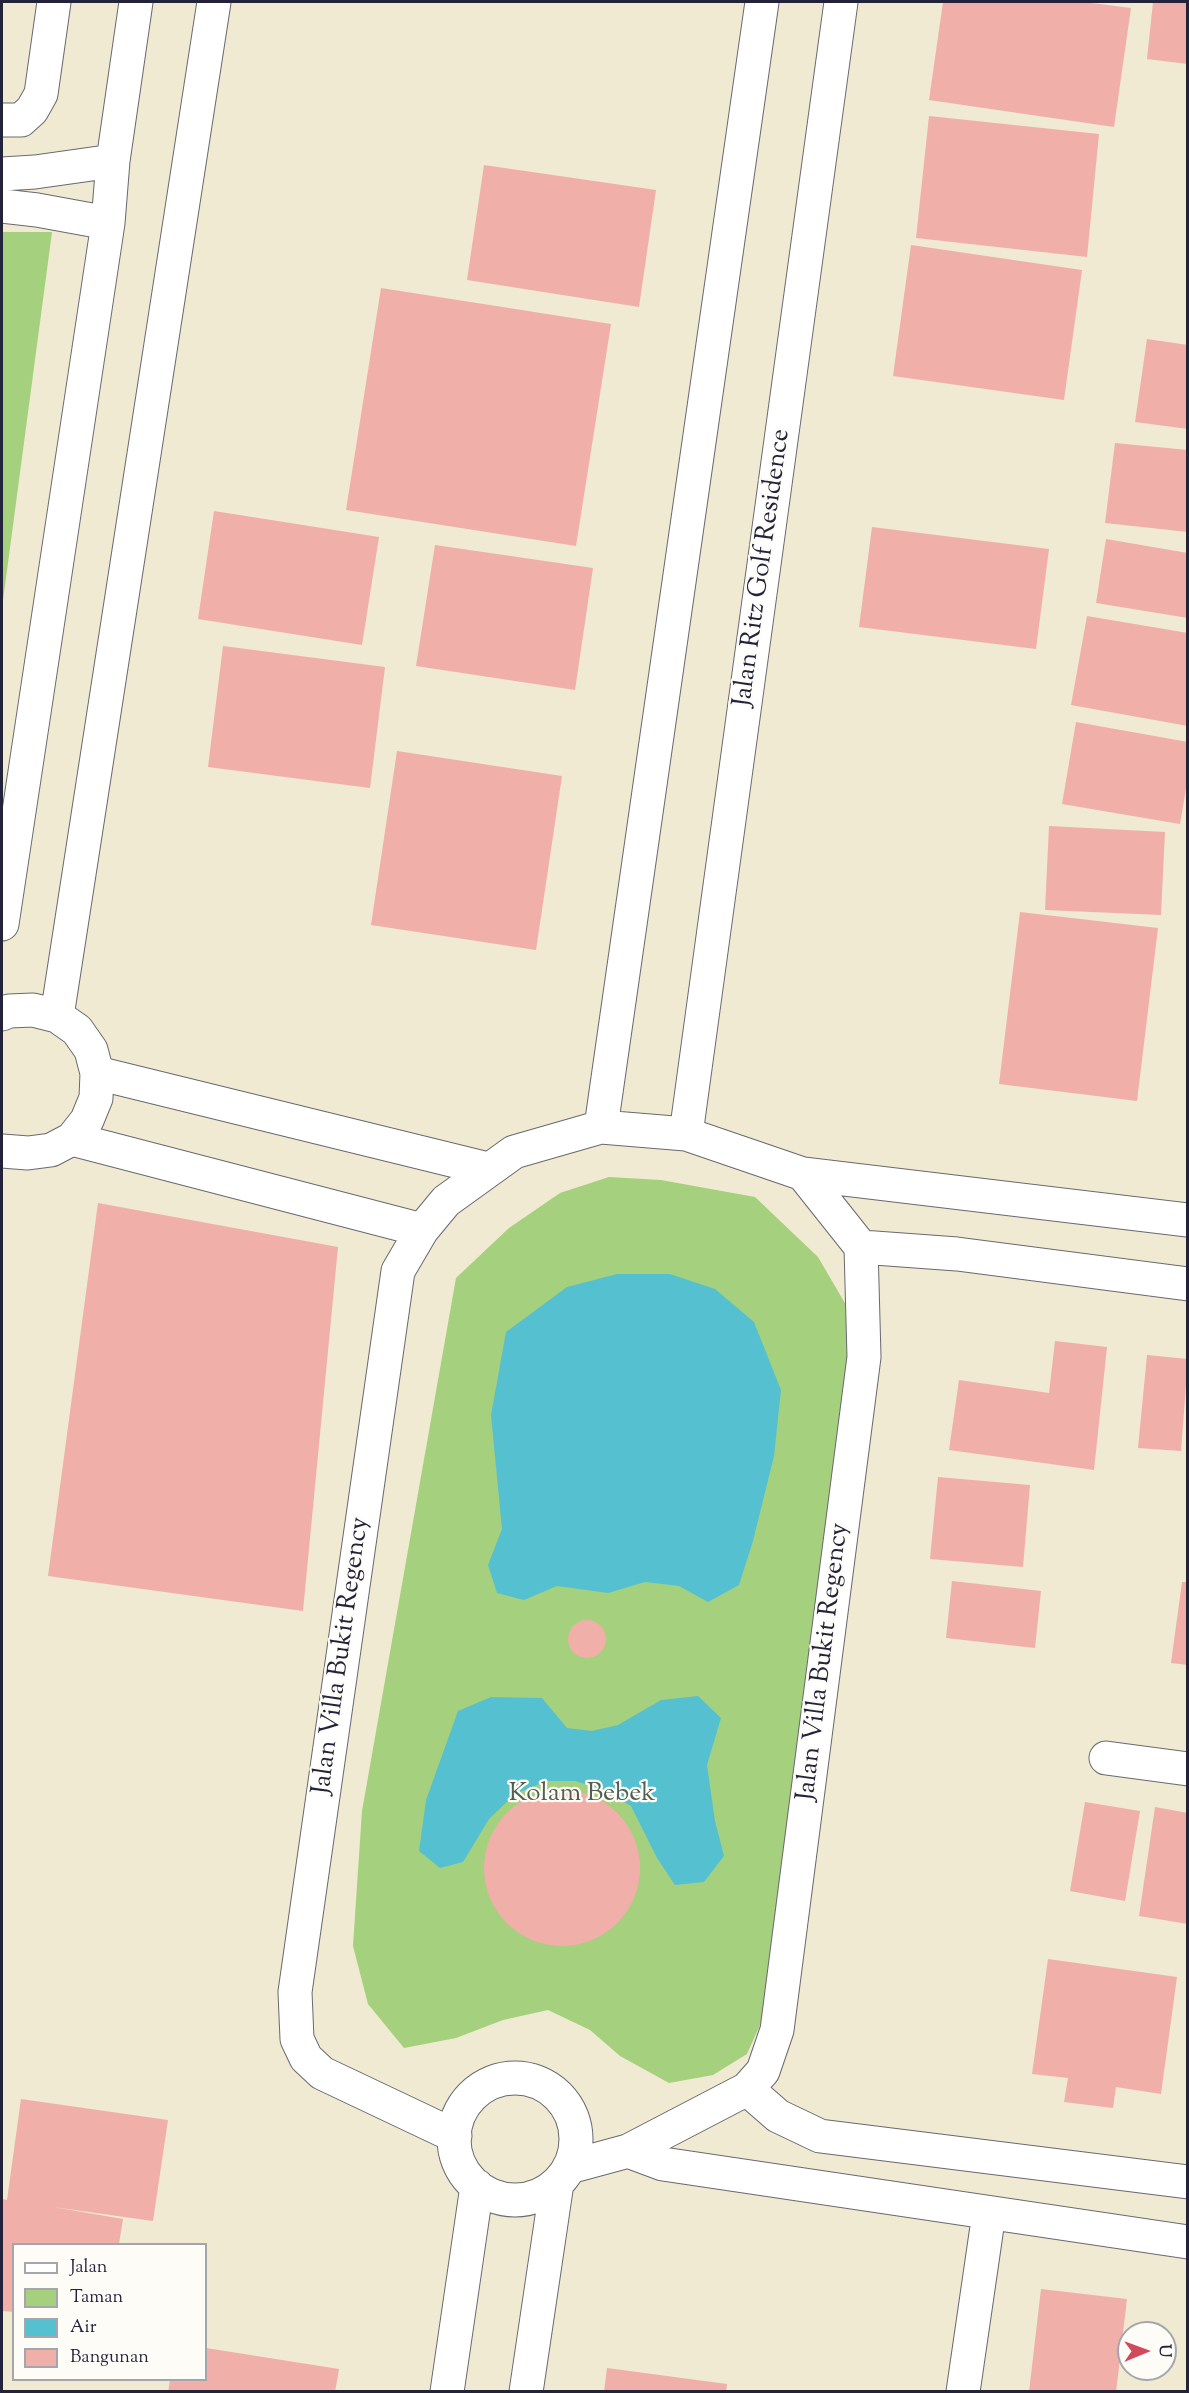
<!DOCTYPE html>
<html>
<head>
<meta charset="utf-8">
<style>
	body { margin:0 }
	#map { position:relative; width:1189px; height:2393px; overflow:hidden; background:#efead1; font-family:"Sorts Mill Goudy",serif }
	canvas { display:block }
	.frame { position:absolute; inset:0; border:3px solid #22223b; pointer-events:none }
	.legend { position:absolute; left:12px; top:2243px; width:195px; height:138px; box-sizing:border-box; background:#fdfcf7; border:2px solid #a5a5ac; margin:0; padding:8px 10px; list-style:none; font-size:18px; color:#22223b }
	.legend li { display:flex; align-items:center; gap:12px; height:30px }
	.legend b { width:30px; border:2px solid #a5a5ac }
	.north { position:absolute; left:1117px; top:2321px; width:60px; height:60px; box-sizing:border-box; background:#fdfcf7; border:2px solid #a5a5ac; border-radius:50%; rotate:89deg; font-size:16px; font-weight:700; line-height:24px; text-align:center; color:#22223b }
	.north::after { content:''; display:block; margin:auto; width:21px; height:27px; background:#d1495b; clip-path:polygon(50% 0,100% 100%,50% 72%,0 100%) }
</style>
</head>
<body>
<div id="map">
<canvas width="1189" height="2393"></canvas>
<div class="frame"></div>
<ul class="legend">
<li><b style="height:8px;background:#fff"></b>Jalan</li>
<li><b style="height:16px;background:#a5d07d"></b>Taman</li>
<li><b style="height:16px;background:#55c1d0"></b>Air</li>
<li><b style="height:16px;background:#f1afa9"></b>Bangunan</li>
</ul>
<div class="north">U</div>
</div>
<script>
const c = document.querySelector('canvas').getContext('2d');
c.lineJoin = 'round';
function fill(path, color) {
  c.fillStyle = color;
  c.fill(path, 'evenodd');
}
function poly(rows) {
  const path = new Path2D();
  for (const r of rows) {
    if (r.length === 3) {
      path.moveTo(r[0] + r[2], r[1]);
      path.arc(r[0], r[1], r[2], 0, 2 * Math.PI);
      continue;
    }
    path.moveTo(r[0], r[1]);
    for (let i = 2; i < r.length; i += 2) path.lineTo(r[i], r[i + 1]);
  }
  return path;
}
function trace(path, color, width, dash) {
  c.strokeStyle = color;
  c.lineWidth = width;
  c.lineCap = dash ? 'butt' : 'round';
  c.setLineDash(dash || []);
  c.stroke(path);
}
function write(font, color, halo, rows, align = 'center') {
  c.font = font + ' "Sorts Mill Goudy",serif';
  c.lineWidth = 4.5;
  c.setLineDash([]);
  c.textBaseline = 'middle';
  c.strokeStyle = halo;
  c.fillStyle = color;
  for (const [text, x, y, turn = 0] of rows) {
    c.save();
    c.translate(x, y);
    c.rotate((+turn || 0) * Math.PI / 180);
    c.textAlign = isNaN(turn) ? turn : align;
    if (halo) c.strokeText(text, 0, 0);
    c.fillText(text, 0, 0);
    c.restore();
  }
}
fill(poly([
	[2,232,52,232,2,608],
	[609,1177,661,1180,755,1197,818,1257,860,1329,764,2016,747,2054,713,2075,669,2083,620,2056,590,2030,548,2010,503,2020,456,2038,404,2048,368,2004,353,1946,362,1811,456,1278,509,1228,560,1193]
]), '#a5d07d');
fill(poly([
	[617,1274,670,1274,715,1289,754,1322,781,1390,774,1456,753,1541,739,1585,708,1602,679,1586,645,1582,608,1593,557,1586,524,1600,497,1593,488,1565,502,1529,491,1415,506,1332,567,1287],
	[698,1696,721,1718,707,1765,715,1821,724,1856,704,1882,675,1885,657,1858,631,1806,604,1790,575,1781,547,1781,515,1794,489,1819,463,1862,440,1868,419,1851,426,1800,458,1711,491,1697,542,1698,567,1728,592,1731,618,1725,661,1700]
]), '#55c1d0');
fill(poly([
	[943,2,1084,2,1131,8,1114,127,929,100],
	[1153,2,1188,2,1188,64,1147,59],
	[929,116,1099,134,1087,257,916,238],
	[484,165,656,190,639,307,467,280],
	[911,245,1082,270,1064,400,893,376],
	[381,288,611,324,576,546,346,510],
	[1147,339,1188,345,1188,429,1135,422],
	[1115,443,1188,450,1188,532,1105,523],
	[214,511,379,537,362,645,198,619],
	[872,527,1049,549,1036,649,859,627],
	[1106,539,1188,553,1188,618,1096,603],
	[435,545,593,568,575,690,416,666],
	[1087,616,1188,633,1188,726,1071,705],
	[223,646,385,667,370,788,208,767],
	[1076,722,1188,742,1188,777,1180,824,1062,804],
	[397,751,562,776,536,950,371,925],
	[1049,826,1165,832,1161,915,1045,910],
	[1020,912,1158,928,1137,1101,999,1084],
	[98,1203,338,1247,303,1611,48,1576],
	[1055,1341,1107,1347,1094,1470,949,1450,959,1380,1049,1393],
	[1147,1355,1188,1359,1181,1451,1138,1448],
	[938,1477,1030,1485,1023,1567,930,1559],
	[952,1581,1041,1591,1035,1648,946,1638],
	[1182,1582,1188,1582,1188,1665,1171,1663],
	[587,1639,19],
	[562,1868,78],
	[1085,1802,1140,1811,1125,1901,1070,1891],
	[1155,1807,1188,1813,1188,1924,1139,1916],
	[1048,1959,1177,1977,1161,2094,1116,2087,1113,2108,1064,2102,1068,2078,1032,2074],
	[21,2099,168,2120,153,2221,53,2207,123,2219,119,2244,14,2244,14,2312,2,2311,2,2199,7,2200],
	[1041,2289,1127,2299,1116,2392,1029,2392],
	[206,2348,339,2369,335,2392,168,2392,170,2380,206,2380],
	[607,2368,727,2384,726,2392,604,2392]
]), '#f1afa9');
const minor = poly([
	[2,120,21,120,32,110,41,94,54,2],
	[2,174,35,172,113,161],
	[2,206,37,210,108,223],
	[2,924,108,223,113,161,136,2],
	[2,1014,9,1011,33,1010,57,1016,77,1030,91,1050,97,1073,96,1098,87,1120,72,1139,51,1150,28,1153,2,1151],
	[57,1016,214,2],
	[97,1073,488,1169],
	[601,1127,762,2],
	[686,1134,841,2],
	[72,1139,422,1230],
	[803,1174,1188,1220],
	[861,1247,957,1254,1188,1284],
	[1106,1758,1188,1769],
	[515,2139,61],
	[747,2089,778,2116,820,2136,1188,2182],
	[455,2136,322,2073,306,2058,297,2039,295,1992,398,1271,422,1230,446,1201,514,1152,601,1127,686,1134,803,1174,861,1247,864,1357,777,2030,763,2071,747,2089,628,2151,569,2167],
	[628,2151,663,2164,1188,2242],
	[447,2392,477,2186],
	[526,2392,557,2183],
	[963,2392,989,2213]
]);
trace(minor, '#6a6870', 35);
trace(minor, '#fff', 33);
write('26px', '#22223b', '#fdfcf7', [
	["Jalan Ritz Golf Residence",764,568,-82],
	["Jalan Villa Bukit Regency",343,1656,-82],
	["Jalan Villa Bukit Regency",825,1662,-83]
]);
write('26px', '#505f52', '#fdfcf7', [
	["Kolam Bebek",582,1796]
]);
</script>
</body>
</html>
